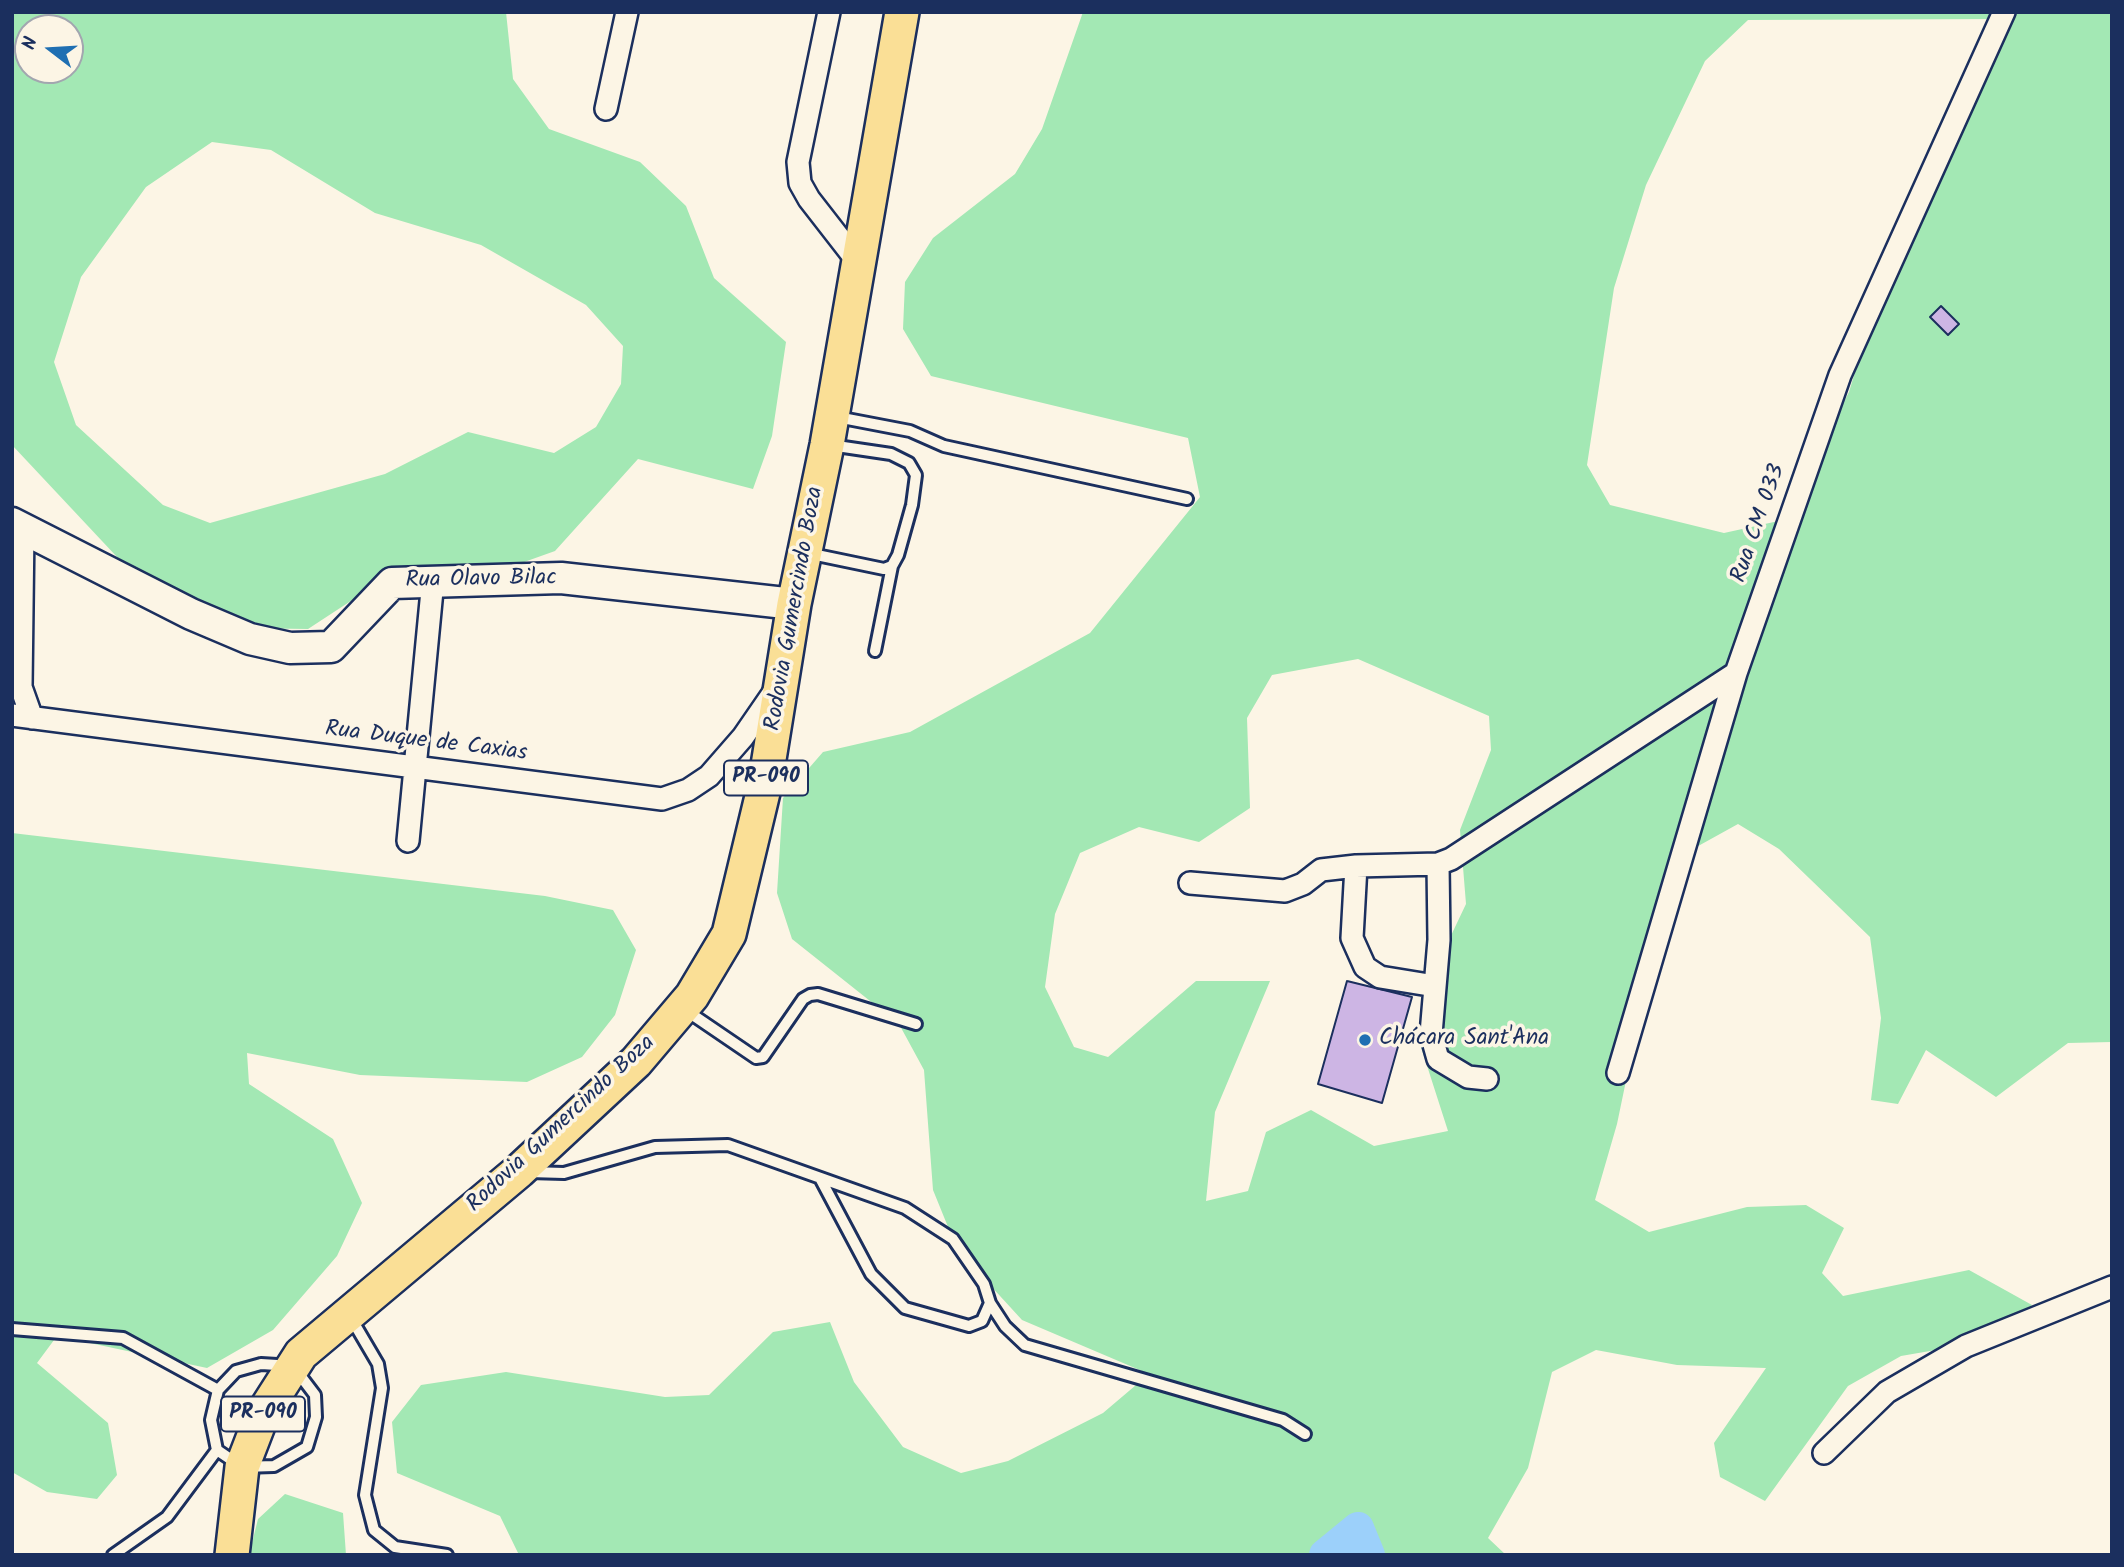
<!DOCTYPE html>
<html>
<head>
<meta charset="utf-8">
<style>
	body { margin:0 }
	#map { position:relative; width:2124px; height:1567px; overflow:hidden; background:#fcf5e5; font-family:Kalam,sans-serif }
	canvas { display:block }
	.frame { position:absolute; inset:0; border:14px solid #1b2f5e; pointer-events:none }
	.north { position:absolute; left:14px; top:14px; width:70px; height:70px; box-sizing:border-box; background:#fcf5e5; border:2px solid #a2a6af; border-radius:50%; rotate:287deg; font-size:19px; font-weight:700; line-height:28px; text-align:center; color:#1b2f5e }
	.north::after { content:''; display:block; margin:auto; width:24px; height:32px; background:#1f6fb2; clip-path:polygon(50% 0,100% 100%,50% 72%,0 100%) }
</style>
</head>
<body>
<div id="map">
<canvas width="2124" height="1567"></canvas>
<div class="frame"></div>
<div class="north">N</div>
</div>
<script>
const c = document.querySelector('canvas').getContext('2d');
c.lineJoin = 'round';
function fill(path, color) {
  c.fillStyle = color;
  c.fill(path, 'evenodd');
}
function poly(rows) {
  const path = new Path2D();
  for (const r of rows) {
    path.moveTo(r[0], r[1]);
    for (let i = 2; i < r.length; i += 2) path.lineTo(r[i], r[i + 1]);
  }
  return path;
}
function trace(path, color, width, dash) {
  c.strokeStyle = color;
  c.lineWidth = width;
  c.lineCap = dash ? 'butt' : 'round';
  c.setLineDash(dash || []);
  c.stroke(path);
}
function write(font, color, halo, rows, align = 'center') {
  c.font = font + ' Kalam,sans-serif';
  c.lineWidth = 7;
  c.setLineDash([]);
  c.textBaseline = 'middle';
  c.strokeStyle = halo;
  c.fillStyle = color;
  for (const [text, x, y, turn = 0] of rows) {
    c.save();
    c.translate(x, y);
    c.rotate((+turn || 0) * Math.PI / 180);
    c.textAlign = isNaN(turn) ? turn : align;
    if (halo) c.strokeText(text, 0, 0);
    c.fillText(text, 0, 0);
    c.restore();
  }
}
fill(poly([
	[12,12,506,12,513,79,549,129,640,162,686,206,714,278,786,342,772,436,753,489,638,459,555,551,513,566,392,574,308,629,236,628,163,595,117,557,12,445],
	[28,28,70,28,70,70,28,70],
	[212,142,271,150,375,213,481,245,586,305,623,346,621,384,596,427,554,453,468,432,385,474,210,523,163,505,76,425,54,362,81,277,146,187],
	[1083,12,2112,12,2112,1042,2068,1043,1996,1097,1926,1050,1898,1104,1871,1100,1881,1018,1870,937,1779,849,1738,824,1691,850,1638,1023,1617,1124,1595,1200,1649,1232,1747,1207,1806,1205,1844,1228,1822,1273,1843,1296,1969,1270,2032,1305,1988,1341,1901,1356,1848,1386,1765,1501,1720,1477,1714,1443,1766,1368,1677,1365,1596,1350,1552,1372,1528,1468,1488,1538,1506,1555,519,1555,500,1516,397,1473,392,1422,421,1385,506,1372,665,1397,709,1395,773,1332,830,1322,854,1382,903,1447,961,1473,1008,1461,1103,1413,1149,1374,1022,1320,957,1249,933,1190,924,1070,899,1024,792,939,777,893,783,798,823,752,910,732,1090,633,1200,497,1188,438,931,376,903,329,905,282,933,238,1015,174,1042,129],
	[2001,19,1894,243,1849,392,1783,520,1724,533,1610,505,1587,465,1614,288,1646,185,1705,61,1748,20],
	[1358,659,1489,716,1491,750,1460,830,1466,904,1427,986,1421,1047,1448,1131,1374,1146,1311,1110,1266,1132,1248,1191,1206,1201,1215,1112,1270,981,1196,981,1108,1057,1074,1047,1045,987,1055,914,1080,853,1139,827,1199,842,1250,808,1247,718,1272,675],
	[12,833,545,896,613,910,636,950,615,1015,582,1057,527,1082,360,1075,247,1053,249,1084,333,1139,362,1203,337,1256,273,1330,207,1368,57,1336,37,1363,108,1423,117,1475,97,1499,47,1492,12,1472],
	[285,1494,343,1513,346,1555,249,1555,258,1519]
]), '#a3e8b4');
trace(poly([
	[1325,1555,1358,1528,1369,1555]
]), '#9cd0fa', 32);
const building = poly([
	[1941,306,1959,324,1948,335,1930,317,1941,306],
	[1347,981,1412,997,1382,1103,1318,1084,1347,981]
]);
fill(building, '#cdb5e4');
trace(building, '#1b2f5e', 2);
const lane = poly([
	[837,417,910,431,944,446,1187,499],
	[807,553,884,569,892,566,898,555,912,505,916,475,909,463,891,454,830,445],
	[875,651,892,566],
	[684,1009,756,1058,763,1057,803,999,810,995,818,994,916,1024],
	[529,1172,564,1173,655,1147,728,1145,905,1208,953,1239,984,1284,990,1303,1005,1326,1025,1345,1283,1420,1305,1434],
	[820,1178,871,1274,905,1308,969,1326,982,1321,990,1303],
	[351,1318,378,1364,382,1388,365,1495,374,1530,395,1547,447,1555],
	[12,1329,123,1338,218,1390],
	[261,1364,293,1366,315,1395,316,1417,307,1447,274,1466,242,1467,217,1450,211,1420,218,1390,236,1371,261,1364],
	[113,1555,167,1517,217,1450]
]);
const street = poly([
	[829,12,798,162,800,183,809,199,858,262],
	[606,109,627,12],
	[23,528,21,687,32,718],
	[12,715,662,799,688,790,709,776,743,737,774,692],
	[408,841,433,580],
	[1356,866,1352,938,1365,967,1380,977,1435,986],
	[1190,883,1285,891,1303,884,1321,870,1356,866,1438,864],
	[1618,1073,1736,673,1840,375,2004,12],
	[1487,1079,1468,1077,1438,1059,1431,1034,1439,940,1438,864,1451,859,1736,673],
	[1824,1453,1887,1392,1966,1346,2112,1287]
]);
const secondary = poly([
	[12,523,191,614,250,639,290,648,331,647,392,583,561,578,794,604]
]);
const primary = poly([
	[232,1555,242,1467,262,1415,301,1354,519,1171,636,1062,692,996,729,934,765,784,794,604,827,445,902,12]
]);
trace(lane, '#1b2f5e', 16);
trace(street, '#1b2f5e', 26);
trace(secondary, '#1b2f5e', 35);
trace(primary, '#1b2f5e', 38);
trace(lane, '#fcf5e5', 10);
trace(street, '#fcf5e5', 21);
trace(secondary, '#fcf5e5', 30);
trace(primary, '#fadf96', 33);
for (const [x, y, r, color] of [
	[1365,1040,7,"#1f6fb2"]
]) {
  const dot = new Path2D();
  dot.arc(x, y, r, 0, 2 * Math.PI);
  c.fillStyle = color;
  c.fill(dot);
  trace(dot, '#fcf5e5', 2.5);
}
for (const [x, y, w] of [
	[766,778,84],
	[263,1414,84]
]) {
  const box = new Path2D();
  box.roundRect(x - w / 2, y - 17.5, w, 35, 5);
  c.fillStyle = '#fcf5e5';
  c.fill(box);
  trace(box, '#1b2f5e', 2);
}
write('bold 21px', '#1b2f5e', null, [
	["PR-090",766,778],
	["PR-090",263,1414]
]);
write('23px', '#1b2f5e', '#fcf5e5', [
	["Rua CM 033",1760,524,-71],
	["Rua Olavo Bilac",481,581,-1],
	["Rodovia Gumercindo Boza",796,609,-80],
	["Rua Duque de Caxias",426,743,7],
	["Rodovia Gumercindo Boza",562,1125,-43]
]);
write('23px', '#1b2f5e', '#fcf5e5', [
	["Chácara Sant'Ana",1379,1040]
], 'left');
</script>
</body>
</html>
